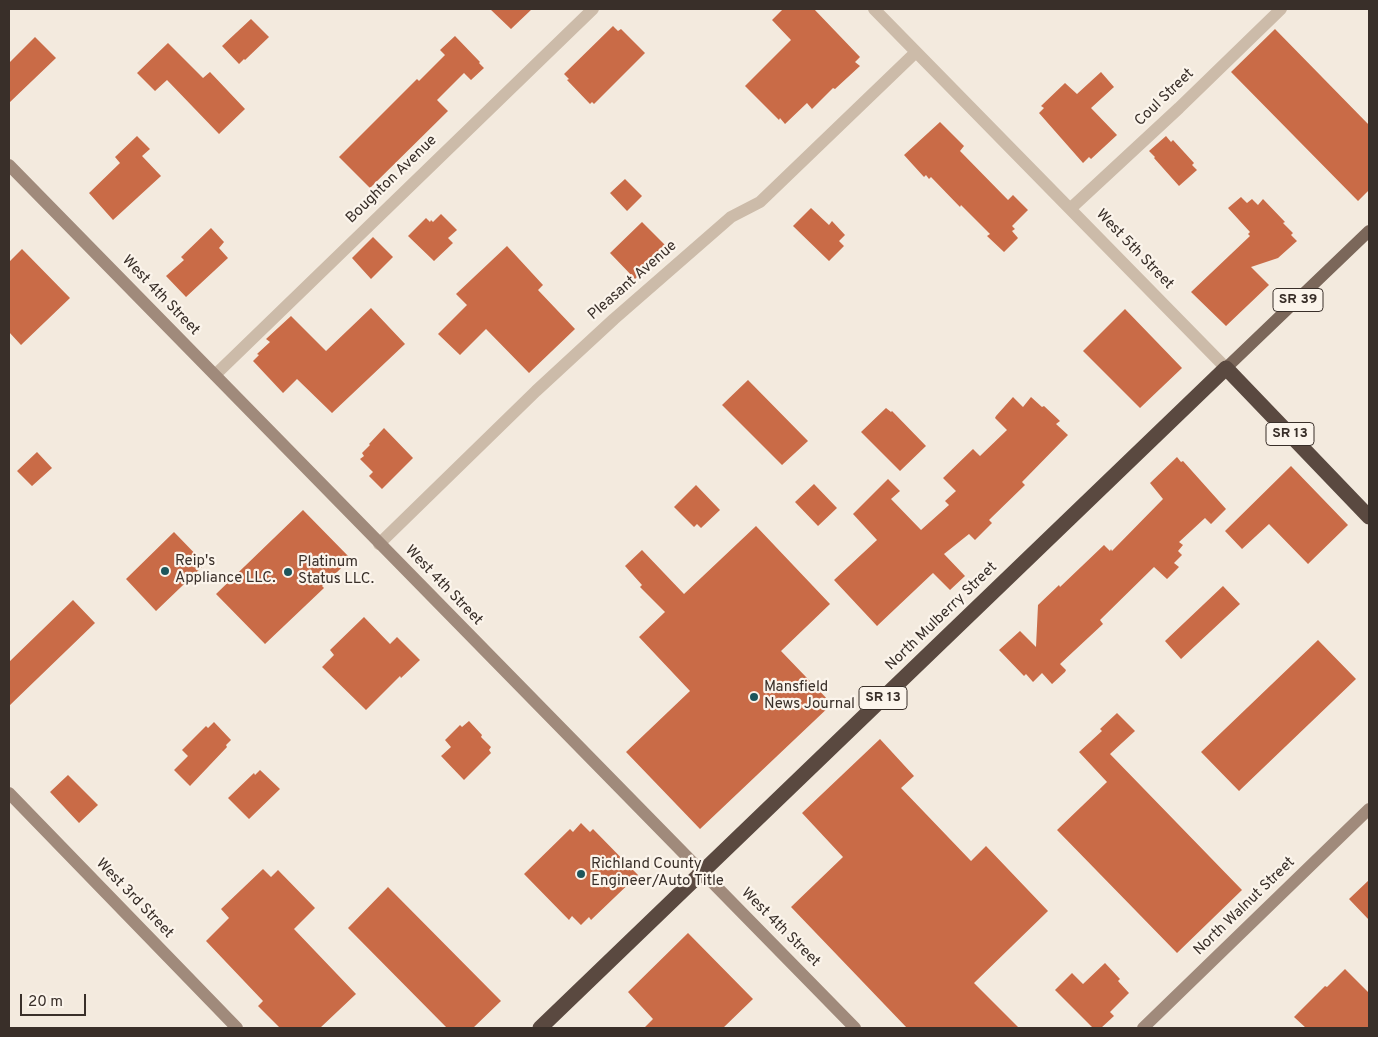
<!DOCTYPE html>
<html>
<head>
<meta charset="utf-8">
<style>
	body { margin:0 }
	#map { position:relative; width:1378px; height:1037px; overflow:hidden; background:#f3eade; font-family:Overpass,sans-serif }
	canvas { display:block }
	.frame { position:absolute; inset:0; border:10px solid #392f29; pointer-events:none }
	.scale { position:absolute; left:20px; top:994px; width:66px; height:22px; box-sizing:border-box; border:2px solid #392f29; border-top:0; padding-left:6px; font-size:15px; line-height:18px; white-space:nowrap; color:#392f29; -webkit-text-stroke:4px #fbf4eb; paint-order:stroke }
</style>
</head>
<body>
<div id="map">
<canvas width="1378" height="1037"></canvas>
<div class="frame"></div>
<div class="scale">20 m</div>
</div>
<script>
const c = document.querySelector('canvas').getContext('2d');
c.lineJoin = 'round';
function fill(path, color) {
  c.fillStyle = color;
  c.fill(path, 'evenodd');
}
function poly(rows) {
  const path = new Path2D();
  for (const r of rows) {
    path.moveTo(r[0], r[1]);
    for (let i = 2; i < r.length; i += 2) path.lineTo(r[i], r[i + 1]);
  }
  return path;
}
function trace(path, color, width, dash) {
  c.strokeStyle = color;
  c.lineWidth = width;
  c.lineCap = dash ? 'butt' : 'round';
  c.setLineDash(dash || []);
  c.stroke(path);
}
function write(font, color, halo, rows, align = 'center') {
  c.font = font + ' Overpass,sans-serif';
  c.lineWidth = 4.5;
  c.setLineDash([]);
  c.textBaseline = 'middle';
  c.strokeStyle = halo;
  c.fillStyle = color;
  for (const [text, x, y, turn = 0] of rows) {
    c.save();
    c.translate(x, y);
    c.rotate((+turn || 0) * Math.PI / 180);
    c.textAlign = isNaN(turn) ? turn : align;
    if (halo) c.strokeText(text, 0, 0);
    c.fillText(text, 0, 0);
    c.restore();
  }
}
fill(poly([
	[490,9,532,9,511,29],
	[783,9,814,9,860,57,855,62,860,66,835,89,833,88,812,109,807,103,785,124,780,118,779,120,745,86,791,40,772,20],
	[251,19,269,37,245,60,244,59,239,64,222,46],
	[613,26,618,31,621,29,645,53,594,104,592,102,590,104,567,80,569,79,564,74],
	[1275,29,1369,125,1369,190,1358,201,1231,72],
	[455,36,480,62,479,63,484,68,471,80,464,73,437,100,448,111,370,188,339,157,417,79,419,81,445,55,440,50],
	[35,37,56,58,9,103,9,63],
	[168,43,203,78,210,72,245,109,219,134,167,80,155,91,137,73],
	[1101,72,1114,87,1091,108,1117,135,1091,159,1089,157,1083,163,1039,113,1044,108,1041,106,1065,83,1077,94],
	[940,122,964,146,960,151,1008,200,1013,195,1028,210,1012,226,1015,229,1012,231,1018,238,1004,252,987,236,990,234,961,205,960,207,931,177,929,179,926,175,924,177,904,155],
	[137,136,150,149,142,156,161,176,113,220,89,193,120,163,115,157],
	[1166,136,1171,142,1173,140,1194,163,1192,165,1197,170,1179,186,1154,158,1155,157,1149,151],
	[625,179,642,196,627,211,610,193],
	[1241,197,1247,203,1252,199,1258,205,1263,199,1285,222,1283,223,1293,233,1291,235,1297,241,1278,258,1251,267,1269,285,1226,326,1191,292,1250,236,1248,234,1250,232,1228,208],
	[811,208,829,225,832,221,845,235,839,241,844,246,829,261,793,226],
	[441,214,457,230,448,238,453,243,434,261,408,236,426,218,430,222,431,220,433,222],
	[642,222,669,249,646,272,644,270,635,279,610,253],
	[211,228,224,242,219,248,228,258,186,297,166,276,184,260,181,257],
	[373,237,393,257,371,279,352,258],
	[507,246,543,285,538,290,575,329,529,373,486,329,460,355,438,334,467,305,456,294],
	[22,249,70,298,21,345,9,332,9,262],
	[371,308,405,344,332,413,297,379,283,393,253,361,259,355,257,354,270,342,266,339,291,316,326,351],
	[1125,309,1182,368,1140,408,1083,351],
	[748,380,808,441,782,465,722,405],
	[1013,397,1023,407,1031,397,1042,407,1044,406,1060,421,1056,424,1068,435,1022,482,1025,485,989,520,992,523,975,540,969,534,944,554,965,576,950,590,933,573,877,626,834,580,877,540,853,514,888,479,900,491,891,499,921,530,949,505,945,501,956,491,943,478,973,449,980,456,1007,430,995,418,996,416],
	[886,408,891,412,892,411,926,446,900,471,861,432],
	[384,428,413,458,382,489,369,476,373,472,360,459,364,456,362,453,370,445,369,444],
	[37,452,52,468,32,486,17,471],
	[1177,457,1181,462,1183,461,1226,509,1211,524,1205,518,1179,542,1183,545,1178,551,1182,555,1174,563,1179,567,1167,579,1154,567,1100,620,1103,624,1060,664,1066,670,1065,672,1052,684,1042,673,1033,682,1026,674,1024,676,999,650,1020,631,1036,647,1038,605,1059,585,1060,587,1104,545,1110,551,1111,549,1112,551,1163,499,1150,483],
	[1291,466,1348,525,1308,564,1269,524,1242,549,1225,531],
	[814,484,837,508,818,526,795,502],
	[696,485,720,510,701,528,697,524,694,527,674,507],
	[303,510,351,559,322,586,324,588,265,644,216,594],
	[756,526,830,604,781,651,832,704,700,829,626,752,690,691,639,637,665,612,640,587,642,585,625,566,642,550,684,594],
	[174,532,205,564,156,611,126,579],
	[1223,586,1240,604,1181,659,1165,641],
	[73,600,95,623,9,706,9,662],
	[364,617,390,644,397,637,420,660,401,678,400,676,366,710,322,667,334,655,330,650],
	[1318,640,1356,679,1239,791,1201,752],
	[1117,713,1135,731,1110,754,1242,890,1177,953,1057,830,1107,782,1079,752,1102,731,1100,729],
	[469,721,482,735,481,737,491,747,489,750,491,753,464,780,441,756,451,747,445,740,460,725,462,727],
	[214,722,231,740,226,745,227,747,190,786,174,770,188,756,182,750,206,726,208,728],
	[880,739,914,776,901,788,971,861,986,846,1048,911,974,983,1019,1028,907,1028,791,907,843,857,802,813],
	[260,770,280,789,249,819,228,798,254,773,255,775],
	[68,775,98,805,79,823,50,792],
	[581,823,590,832,593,829,638,875,591,920,589,917,581,925,572,916,569,920,524,874,570,829,573,832],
	[263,869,271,877,278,870,315,908,294,929,356,994,320,1028,280,1028,258,1006,263,1001,206,941,229,918,221,909],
	[1369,880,1369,920,1349,899],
	[388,887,501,1001,473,1028,447,1028,348,928],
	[688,933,753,999,723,1028,644,1028,653,1019,628,992],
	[1105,963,1120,979,1118,981,1129,993,1110,1012,1114,1016,1101,1028,1093,1028,1055,990,1072,973,1083,984],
	[1345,969,1369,993,1369,1028,1306,1028,1294,1017,1325,986,1327,987]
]), '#c96b47');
trace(poly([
	[874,9,1226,368],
	[1070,209,1179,108,1281,9],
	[215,375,593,9],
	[379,544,536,391,614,319,731,217,760,202,916,52]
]), '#ccbba9', 12);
trace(poly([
	[9,165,855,1028],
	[9,793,237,1028],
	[1143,1028,1369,809]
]), '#a08a7b', 12);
trace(poly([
	[1226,368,1369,231]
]), '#7b675a', 12);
trace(poly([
	[540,1028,1226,368,1369,517]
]), '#5a4940', 15);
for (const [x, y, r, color] of [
	[165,571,5,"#1d565c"],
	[288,572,5,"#1d565c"],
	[754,697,5,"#1d565c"],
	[581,874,5,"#1d565c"]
]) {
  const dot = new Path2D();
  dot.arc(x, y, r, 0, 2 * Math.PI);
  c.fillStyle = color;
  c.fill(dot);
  trace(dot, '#fbf4eb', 2);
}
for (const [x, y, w] of [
	[1298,300,50],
	[1290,434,48],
	[883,698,48]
]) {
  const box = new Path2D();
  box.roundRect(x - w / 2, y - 11.5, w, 23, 4);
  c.fillStyle = '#fbf4eb';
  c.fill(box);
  trace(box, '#392f29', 1);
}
write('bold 14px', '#392f29', null, [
	["SR 39",1298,300],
	["SR 13",1290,434],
	["SR 13",883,698]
]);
write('15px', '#392f29', '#fbf4eb', [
	["Coul Street",1165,98,-44],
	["Boughton Avenue",392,180,-44],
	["West 5th Street",1134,250,46],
	["Pleasant Avenue",633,281,-41],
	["West 4th Street",160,296,46],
	["West 4th Street",443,586,46],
	["North Mulberry Street",942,617,-44],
	["West 3rd Street",134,899,46],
	["North Walnut Street",1245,907,-44],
	["West 4th Street",780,928,45]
]);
write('15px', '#392f29', '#fbf4eb', [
	["Reip's",175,562],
	["Appliance LLC.",175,579],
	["Platinum",298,563],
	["Status LLC.",298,580],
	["Mansfield",764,688],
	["News Journal",764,705],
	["Richland County",591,865],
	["Engineer/Auto Title",591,882]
], 'left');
</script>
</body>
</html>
